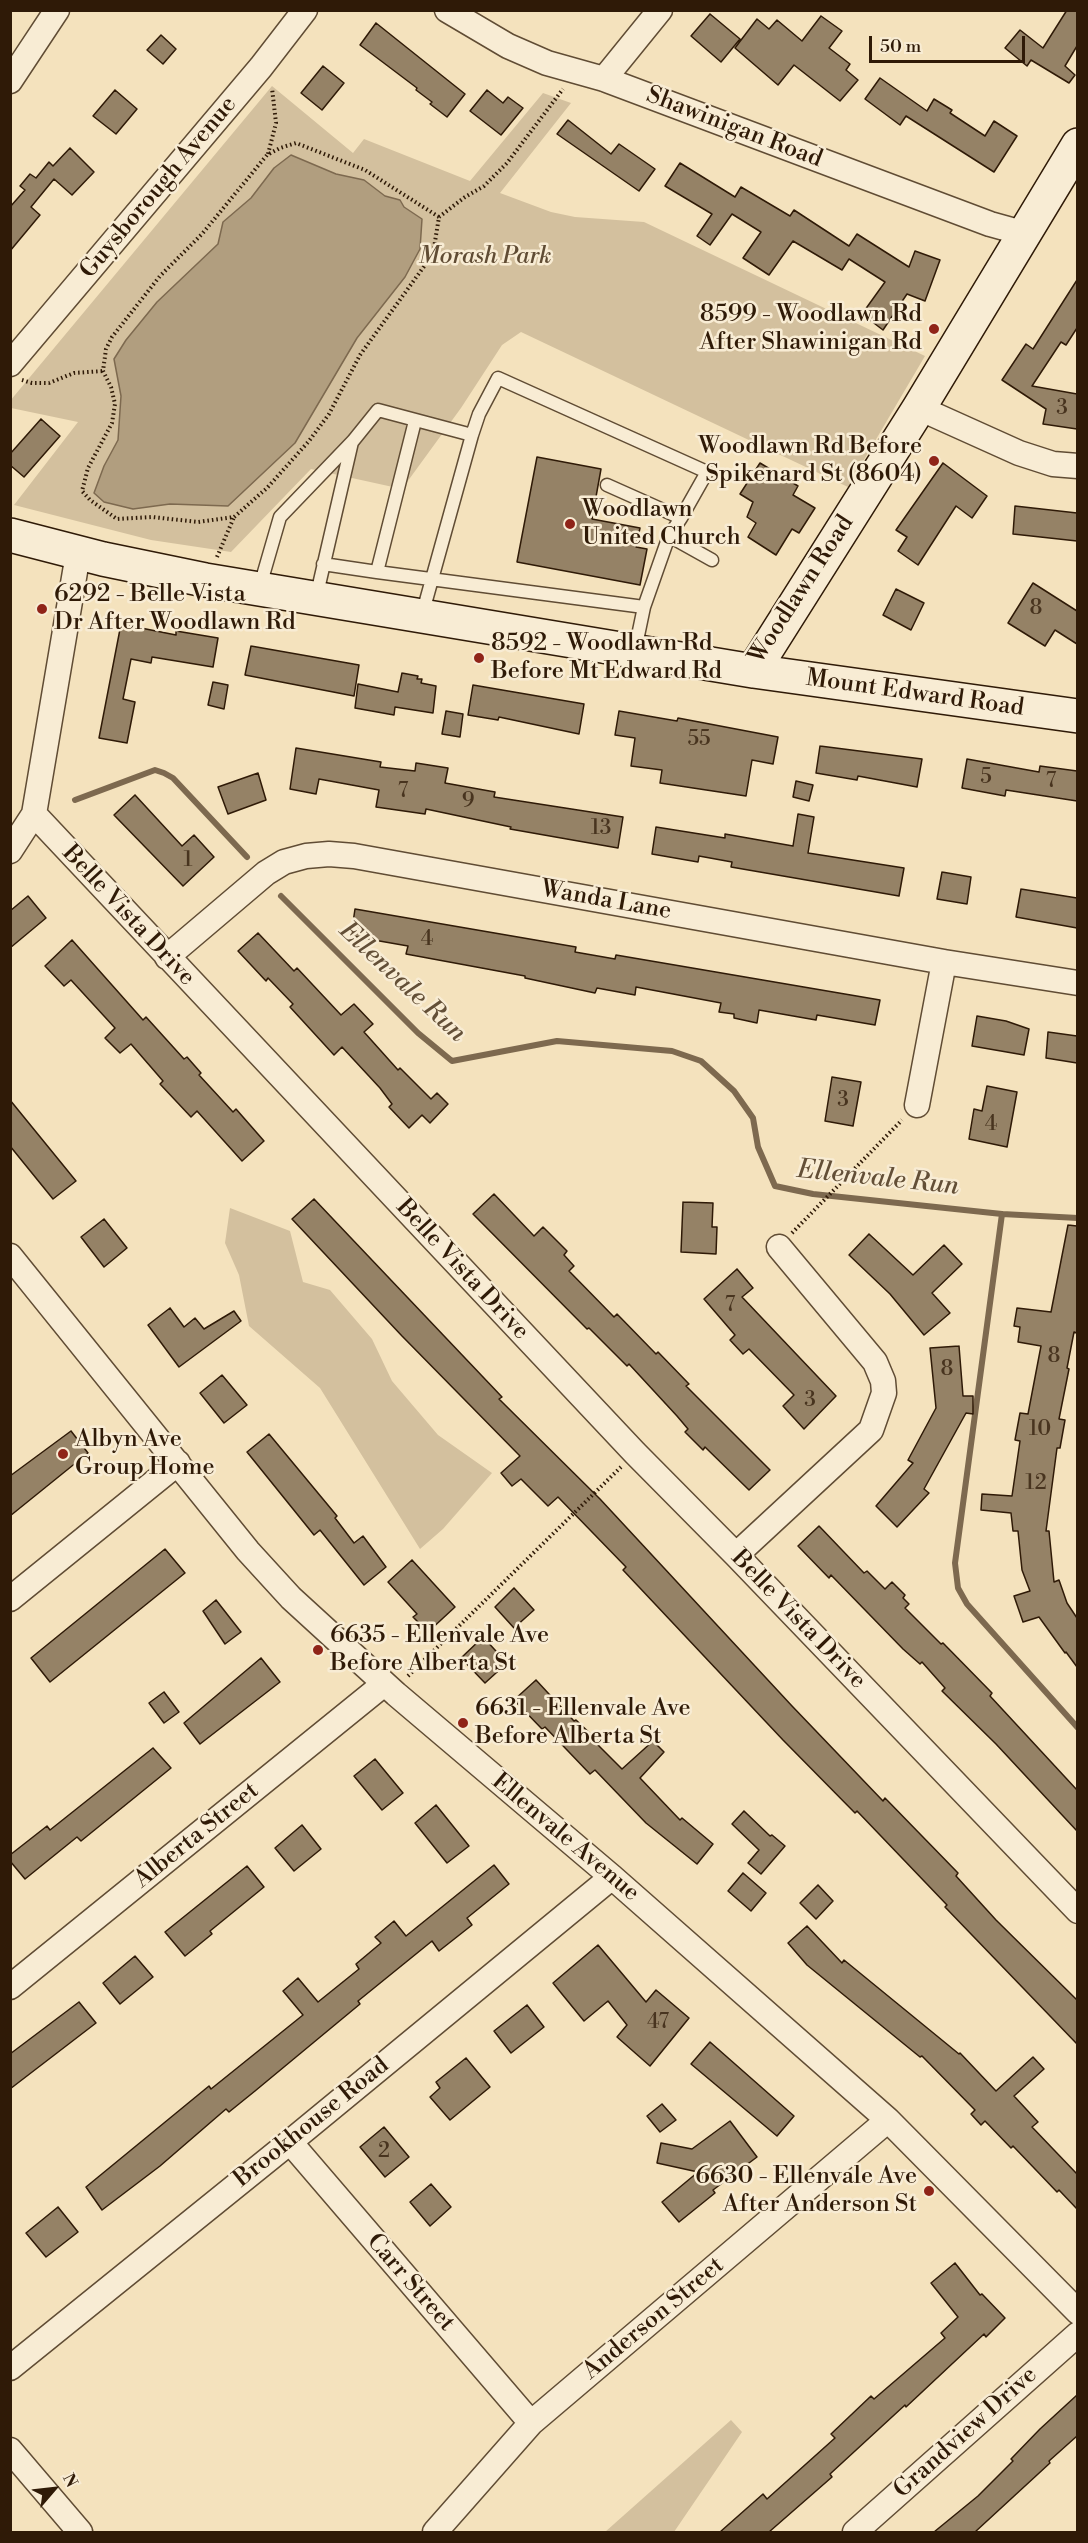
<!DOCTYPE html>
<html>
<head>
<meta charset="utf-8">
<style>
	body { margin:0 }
	#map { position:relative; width:1088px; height:2543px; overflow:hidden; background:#f4e2bd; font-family:"Libre Bodoni",serif }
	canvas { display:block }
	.frame { position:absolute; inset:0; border:12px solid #2f1a07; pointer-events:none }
	.north { position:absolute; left:24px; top:2459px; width:60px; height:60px; -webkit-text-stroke:4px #f8ecd4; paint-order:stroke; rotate:62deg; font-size:16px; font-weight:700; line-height:24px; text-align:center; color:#2f1a07 }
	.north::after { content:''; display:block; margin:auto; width:21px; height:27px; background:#2f1a07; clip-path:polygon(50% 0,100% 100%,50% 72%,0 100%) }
	.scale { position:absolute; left:869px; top:36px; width:156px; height:27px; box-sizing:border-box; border:3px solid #2f1a07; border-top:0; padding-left:8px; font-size:18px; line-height:21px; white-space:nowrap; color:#2f1a07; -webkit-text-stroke:4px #f8ecd4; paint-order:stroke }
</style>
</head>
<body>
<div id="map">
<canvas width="1088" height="2543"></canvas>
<div class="frame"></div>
<div class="north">N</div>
<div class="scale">50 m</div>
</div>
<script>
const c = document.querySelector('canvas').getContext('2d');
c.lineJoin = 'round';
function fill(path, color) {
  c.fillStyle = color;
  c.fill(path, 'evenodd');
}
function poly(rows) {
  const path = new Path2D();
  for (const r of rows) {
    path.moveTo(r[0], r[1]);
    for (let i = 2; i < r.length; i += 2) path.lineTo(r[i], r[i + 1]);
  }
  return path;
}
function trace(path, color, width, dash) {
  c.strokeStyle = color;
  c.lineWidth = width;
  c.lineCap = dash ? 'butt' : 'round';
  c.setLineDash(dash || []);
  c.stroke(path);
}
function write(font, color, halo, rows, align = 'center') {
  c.font = font + ' "Libre Bodoni",serif';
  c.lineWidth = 5;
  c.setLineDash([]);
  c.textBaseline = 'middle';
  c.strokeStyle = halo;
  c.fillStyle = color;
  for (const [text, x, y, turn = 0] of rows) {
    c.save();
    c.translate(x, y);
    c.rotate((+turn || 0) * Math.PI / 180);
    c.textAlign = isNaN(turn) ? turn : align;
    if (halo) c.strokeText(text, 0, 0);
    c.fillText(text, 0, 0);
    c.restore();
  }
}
fill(poly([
	[272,86,353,153,364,139,470,181,543,93,571,103,500,193,551,212,575,217,644,222,925,356,848,487,521,332,502,345,461,408,402,489,311,469,231,552,151,540,14,505,78,422,11,408,10,401],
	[292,155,336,174,364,180,386,196,400,200,404,207,422,219,420,249,405,276,228,506,170,504,133,509,104,466,118,440,121,396,114,359,126,340,218,244,223,222,251,198,274,168],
	[230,1208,290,1231,303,1282,330,1290,372,1339,392,1381,438,1435,492,1473,443,1529,420,1549,320,1388,249,1326,239,1275,225,1243],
	[731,2420,742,2432,674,2532,605,2532]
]), '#d3c09e');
const water = poly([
	[291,155,336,174,364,180,385,196,400,200,404,207,422,219,420,249,405,277,357,338,295,443,228,506,170,504,133,509,104,502,94,493,104,466,118,440,121,396,114,359,126,340,157,302,218,244,223,222,251,198,274,168,291,155]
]);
fill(water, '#b19e7f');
trace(water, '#7d694f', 1.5);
trace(poly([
	[75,800,155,770,164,773,173,778,247,857],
	[281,896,418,1033,452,1061,557,1041,672,1051,701,1061,734,1091,753,1118,758,1147,775,1186,813,1194,1002,1214,1078,1218],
	[1002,1214,955,1563,958,1588,967,1604,1078,1728]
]), '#7d694f', 6);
const building = poly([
	[1067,10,1077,10,1077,46,1065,66,1075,75,1069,83,1031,60,1027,66,1005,48,1020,30,1043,48,1067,10],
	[710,14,740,39,721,62,691,36,710,14],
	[821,16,842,31,829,48,850,64,846,70,858,80,840,101,794,65,778,85,735,48,757,19,769,29,777,20,802,41,821,16],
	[376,23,465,94,447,117,430,104,432,102,416,90,417,88,360,45,376,23],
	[161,35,176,49,163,64,147,50,161,35],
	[323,66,344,83,322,110,301,93,323,66],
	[880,78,927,111,934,99,952,110,950,113,985,136,994,121,1017,136,994,172,906,116,900,125,865,99,880,78],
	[115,90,137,109,116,134,93,116,115,90],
	[487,90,503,103,508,97,523,108,501,135,470,111,487,90],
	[568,120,611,154,619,144,655,169,639,191,557,134,568,120],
	[70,148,94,172,72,195,54,179,31,207,40,215,10,251,10,207,25,190,20,186,30,174,36,178,49,162,53,166,70,148],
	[680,163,735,197,741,187,790,216,794,210,849,246,857,234,909,267,915,251,940,260,925,301,907,294,883,330,862,314,885,282,849,259,842,270,793,241,769,275,743,258,761,232,732,214,710,245,697,236,712,214,665,186,680,163],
	[1077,280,1077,328,1066,345,1061,342,1032,386,1077,394,1077,429,1043,424,1046,409,1002,380,1026,344,1033,349,1077,280],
	[41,419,60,436,24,477,10,465,10,454,41,419],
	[537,457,601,469,592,519,640,528,636,547,647,549,640,585,517,562,537,457],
	[760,463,798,486,793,495,815,508,799,533,792,529,776,555,748,537,756,523,747,517,753,502,740,494,760,463],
	[943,463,987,496,972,518,956,506,918,565,898,551,907,537,896,530,943,463],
	[1015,506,1077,513,1077,541,1013,534,1015,506],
	[1033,583,1077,611,1077,644,1055,630,1045,646,1008,623,1033,583],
	[896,589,924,603,911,630,883,615,896,589],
	[121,624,176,635,176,631,218,638,213,667,152,657,151,663,131,659,123,699,135,702,127,743,99,738,121,624],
	[251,646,359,665,354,696,245,675,251,646],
	[402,673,418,676,417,679,422,679,421,683,436,686,433,713,395,707,394,715,355,708,358,684,398,692,402,673],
	[213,682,228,685,224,709,208,705,213,682],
	[473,685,584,704,579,734,499,717,498,720,468,715,473,685],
	[446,711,463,714,460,737,442,734,446,711],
	[619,711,677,721,678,718,778,737,773,764,752,760,746,796,660,783,662,770,631,766,635,738,615,735,619,711],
	[820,746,922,759,917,787,858,776,857,780,816,773,820,746],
	[296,748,381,762,380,767,415,771,416,763,448,768,445,783,495,792,494,797,623,817,618,848,510,829,511,827,426,809,425,814,376,807,379,790,319,779,316,794,290,789,296,748],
	[967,759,1039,772,1040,766,1077,771,1077,801,1006,790,1005,796,962,788,967,759],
	[258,773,266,800,228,814,218,787,258,773],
	[796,781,813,785,809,801,793,797,796,781],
	[135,795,182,846,194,835,214,857,183,886,114,815,135,795],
	[798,814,814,817,808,853,904,868,899,896,731,867,732,862,699,856,698,862,652,854,656,827,725,838,725,834,793,846,798,814],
	[942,872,971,877,967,904,937,899,942,872],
	[1021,889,1077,898,1077,928,1016,917,1021,889],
	[28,896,46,918,10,948,10,911,28,896],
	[355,909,576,947,575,952,615,959,616,955,880,1000,875,1025,817,1015,816,1020,759,1010,757,1023,734,1018,734,1014,719,1012,721,1003,636,987,635,995,597,988,595,993,525,978,525,976,406,954,408,946,351,936,355,909],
	[258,933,294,971,297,968,341,1015,354,1004,373,1024,364,1032,398,1070,400,1068,431,1099,437,1093,448,1104,430,1123,422,1115,409,1128,389,1107,392,1104,380,1088,342,1047,334,1055,290,1007,293,1004,268,978,266,981,238,951,258,933],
	[72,940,143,1020,146,1017,184,1059,187,1057,201,1073,199,1075,233,1112,236,1109,264,1141,242,1161,197,1111,191,1117,160,1084,163,1081,131,1044,120,1053,105,1038,115,1028,71,980,64,986,45,966,72,940],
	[977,1016,1006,1021,1029,1029,1024,1055,972,1046,977,1016],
	[1048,1032,1077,1036,1077,1063,1046,1058,1048,1032],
	[832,1077,861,1082,853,1126,825,1121,832,1077],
	[987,1086,1017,1092,1007,1147,969,1139,974,1109,982,1111,987,1086],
	[10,1100,76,1181,53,1199,10,1146,10,1100],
	[494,1194,534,1236,543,1227,567,1251,564,1255,574,1266,569,1271,614,1317,617,1314,656,1354,658,1352,689,1384,686,1386,770,1470,749,1490,705,1447,703,1450,685,1432,688,1429,677,1416,629,1364,627,1366,589,1328,587,1329,473,1214,494,1194],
	[314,1199,502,1397,499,1399,600,1499,792,1706,883,1801,885,1798,958,1873,956,1876,996,1920,1077,2000,1077,2044,945,1907,947,1905,857,1811,855,1813,783,1740,623,1570,626,1567,558,1497,548,1506,521,1479,512,1486,501,1473,520,1456,402,1336,292,1219,314,1199],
	[683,1202,713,1203,712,1227,717,1227,716,1254,681,1252,683,1202],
	[104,1219,127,1248,104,1267,81,1237,104,1219],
	[1068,1225,1077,1226,1077,1333,1074,1332,1067,1368,1069,1369,1059,1419,1065,1420,1060,1448,1057,1448,1046,1531,1049,1531,1054,1582,1059,1580,1067,1603,1077,1618,1077,1667,1066,1652,1065,1653,1039,1617,1023,1622,1014,1596,1030,1591,1022,1570,1018,1531,1013,1531,1011,1513,981,1510,982,1494,1012,1496,1020,1441,1015,1440,1020,1413,1028,1414,1041,1346,1018,1342,1020,1327,1014,1326,1017,1308,1051,1312,1068,1225],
	[869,1234,913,1275,944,1245,962,1264,932,1293,950,1313,924,1335,890,1294,849,1255,869,1234],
	[737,1269,753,1288,742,1297,836,1396,804,1429,783,1406,794,1395,749,1349,743,1354,730,1340,735,1335,704,1299,737,1269],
	[170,1308,184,1327,195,1318,204,1329,234,1311,241,1321,179,1367,148,1325,170,1308],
	[959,1346,963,1396,973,1396,973,1414,966,1413,924,1489,929,1493,897,1527,876,1506,913,1463,908,1460,936,1408,930,1348,959,1346],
	[222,1375,247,1405,224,1423,200,1393,222,1375],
	[71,1431,88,1453,10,1516,10,1476,71,1431],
	[269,1434,337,1516,335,1518,354,1543,363,1536,386,1567,364,1585,320,1530,314,1535,247,1452,269,1434],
	[819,1526,864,1573,867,1571,885,1589,892,1582,905,1595,903,1598,909,1604,905,1608,941,1644,943,1643,992,1693,990,1696,1077,1790,1077,1831,996,1744,942,1691,945,1688,922,1662,920,1664,903,1649,831,1575,829,1578,798,1546,819,1526],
	[165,1549,185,1573,50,1682,31,1658,165,1549],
	[412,1560,455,1607,428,1632,413,1617,417,1614,388,1582,412,1560],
	[514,1588,534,1610,514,1628,495,1607,514,1588],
	[216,1600,241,1632,225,1644,203,1611,216,1600],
	[483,1637,507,1663,485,1683,461,1658,483,1637],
	[261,1658,280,1682,200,1744,184,1723,261,1658],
	[536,1680,574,1721,576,1720,599,1742,597,1744,622,1769,653,1741,664,1752,640,1778,680,1820,682,1818,713,1844,697,1864,646,1823,595,1770,590,1774,545,1727,542,1729,514,1700,536,1680],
	[164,1692,179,1712,164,1723,149,1703,164,1692],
	[153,1748,171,1768,81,1841,77,1837,25,1879,10,1861,10,1855,47,1826,50,1830,153,1748],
	[375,1759,403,1793,382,1810,354,1776,375,1759],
	[436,1805,469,1846,447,1863,415,1823,436,1805],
	[744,1811,770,1836,772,1835,785,1846,761,1874,748,1863,759,1850,732,1824,744,1811],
	[302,1825,321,1849,294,1871,275,1848,302,1825],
	[494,1865,509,1884,467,1918,472,1925,439,1951,432,1941,358,2001,360,2004,255,2091,229,2112,226,2109,160,2166,102,2210,86,2187,209,2086,211,2089,303,2015,283,1991,298,1978,318,2002,359,1969,356,1964,381,1943,375,1937,394,1921,406,1936,494,1865],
	[247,1866,264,1887,210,1931,212,1934,185,1956,165,1932,247,1866],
	[743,1873,766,1893,751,1911,728,1891,743,1873],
	[818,1885,833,1901,816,1919,800,1903,818,1885],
	[807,1926,842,1963,844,1960,959,2054,960,2053,996,2091,1033,2057,1044,2069,1014,2096,1038,2122,1032,2127,1077,2174,1077,2209,1059,2190,1057,2192,1013,2146,1011,2148,985,2121,981,2125,971,2114,975,2110,922,2056,920,2057,807,1965,788,1943,807,1926],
	[598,1945,646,2002,656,1990,689,2018,650,2066,617,2037,627,2025,608,2001,584,2021,553,1983,598,1945],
	[135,1956,153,1977,120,2004,103,1983,135,1956],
	[79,2002,96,2023,10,2089,10,2054,79,2002],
	[527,2005,544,2027,511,2053,494,2031,527,2005],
	[710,2042,794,2116,777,2136,691,2064,710,2042],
	[466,2058,490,2087,450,2120,430,2097,440,2088,436,2082,466,2058],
	[662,2104,676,2120,660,2132,647,2116,662,2104],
	[730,2121,757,2157,713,2190,715,2193,679,2222,662,2202,698,2172,657,2163,661,2143,692,2149,730,2121],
	[384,2127,409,2157,385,2177,360,2147,384,2127],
	[431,2184,451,2207,430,2226,410,2202,431,2184],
	[58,2207,78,2232,46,2257,26,2233,58,2207],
	[955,2263,980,2295,982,2294,1005,2318,986,2337,984,2334,906,2407,905,2405,830,2474,832,2477,769,2532,720,2532,763,2494,767,2499,835,2438,831,2434,871,2396,874,2399,945,2338,941,2333,958,2317,931,2283,955,2263],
	[1077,2395,1077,2436,1049,2461,1050,2463,975,2532,934,2532,978,2496,1013,2461,1011,2459,1040,2429,1077,2395]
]);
fill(building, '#958266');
trace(building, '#2f1a07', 1.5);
const lane = poly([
	[415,421,377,572,644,607],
	[472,435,479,414,498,378,707,472,681,518],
	[607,485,681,518,669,536,644,607,635,650],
	[669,536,712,560],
	[323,564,377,572],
	[260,586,280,517,353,441,378,410,472,435,422,615],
	[316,598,352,442]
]);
const street = poly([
	[447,10,508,46,547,63,604,79,990,224,1026,234],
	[604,79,660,10],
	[10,81,57,10],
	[10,364,261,67,305,10],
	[919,408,1019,453,1053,464,1078,466],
	[34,814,635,1453,736,1555,1078,1911],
	[10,851,34,814,78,554],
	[167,957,266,873,284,862,306,856,329,854,354,856,944,962,1078,983],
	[917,1105,944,962],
	[10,1256,248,1551,291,1598,396,1694,612,1877,888,2120,1078,2312],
	[736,1555,871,1430,884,1393,883,1381,875,1362,779,1247],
	[10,1599,178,1463],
	[10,1987,384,1684],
	[290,2142,531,2423],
	[10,2368,290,2142,612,1877],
	[10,2450,80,2532],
	[435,2532,531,2423,888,2120],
	[855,2532,1078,2334]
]);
const secondary = poly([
	[10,535,103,559,205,580,753,671,1078,716],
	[753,671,919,408,1078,145]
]);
trace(lane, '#604c34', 15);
trace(street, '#604c34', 27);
trace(secondary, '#2f1a07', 36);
trace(poly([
	[268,154,276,123,272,88],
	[439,217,365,170,296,143,280,148,267,155,202,234,160,276,112,337,106,349,103,371,111,387,115,404,112,423,88,468,82,491,90,500,117,519,152,517,198,522,234,517,267,488,309,441,329,414,360,355,433,254,439,217,465,197,484,186,507,163,563,89],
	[22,380,32,383,49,383,74,373,103,371],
	[217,557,234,517],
	[792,1233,902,1120],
	[408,1676,621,1467]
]), '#2f1a07', 4, [1.5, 3]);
trace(lane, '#f8ecd4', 12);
trace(street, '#f8ecd4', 24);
trace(secondary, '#f8ecd4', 33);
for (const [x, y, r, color] of [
	[934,329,6,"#8f2418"],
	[934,461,6,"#8f2418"],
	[570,524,6,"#8f2418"],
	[42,609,6,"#8f2418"],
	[479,658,6,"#8f2418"],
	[63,1454,6,"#8f2418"],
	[318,1650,6,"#8f2418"],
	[463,1723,6,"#8f2418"],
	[929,2191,6,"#8f2418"]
]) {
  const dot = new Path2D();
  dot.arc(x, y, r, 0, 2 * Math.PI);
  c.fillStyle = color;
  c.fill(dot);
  trace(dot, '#f8ecd4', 2);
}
write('21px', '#48341f', null, [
	["3",1062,409],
	["8",1036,609],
	["55",699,740],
	["5",986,778],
	["7",1051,782],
	["7",403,792],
	["9",468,802],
	["13",601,829],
	["1",188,861],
	["4",427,940],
	["3",843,1101],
	["4",991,1125],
	["7",730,1306],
	["8",1054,1357],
	["8",947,1370],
	["3",810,1401],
	["10",1040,1430],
	["12",1036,1484],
	["47",658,2023],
	["2",384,2152]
]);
write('24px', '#2f1a07', '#f8ecd4', [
	["Shawinigan Road",734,128,21],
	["Guysborough Avenue",159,188,-50],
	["Woodlawn Road",802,590,-57],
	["Mount Edward Road",915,694,8],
	["Wanda Lane",606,901,10],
	["Belle Vista Drive",128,916,47],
	["Belle Vista Drive",462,1270,47],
	["Belle Vista Drive",798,1620,46],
	["Alberta Street",197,1836,-39],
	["Ellenvale Avenue",565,1838,40],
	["Brookhouse Road",312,2123,-39],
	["Carr Street",410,2283,49],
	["Anderson Street",654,2319,-40],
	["Grandview Drive",966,2433,-42]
]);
write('italic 24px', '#604c34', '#f8ecd4', [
	["Morash Park",485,257]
]);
write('24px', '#2f1a07', '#f8ecd4', [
	["8599 - Woodlawn Rd",922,315,"right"],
	["After Shawinigan Rd",922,343,"right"],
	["Woodlawn Rd Before",922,447,"right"],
	["Spikenard St (8604)",922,475,"right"],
	["Woodlawn",582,510],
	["United Church",582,538],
	["6292 - Belle Vista",54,595],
	["Dr After Woodlawn Rd",54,623],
	["8592 - Woodlawn Rd",491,644],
	["Before Mt Edward Rd",491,672],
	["Albyn Ave",75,1440],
	["Group Home",75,1468],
	["6635 - Ellenvale Ave",330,1636],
	["Before Alberta St",330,1664],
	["6631 - Ellenvale Ave",475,1709],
	["Before Alberta St",475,1737],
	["6630 - Ellenvale Ave",917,2177,"right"],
	["After Anderson St",917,2205,"right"]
], 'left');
write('italic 26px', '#634f37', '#f8ecd4', [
	["Ellenvale Run",402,983,43],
	["Ellenvale Run",878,1179,6]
]);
</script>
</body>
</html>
